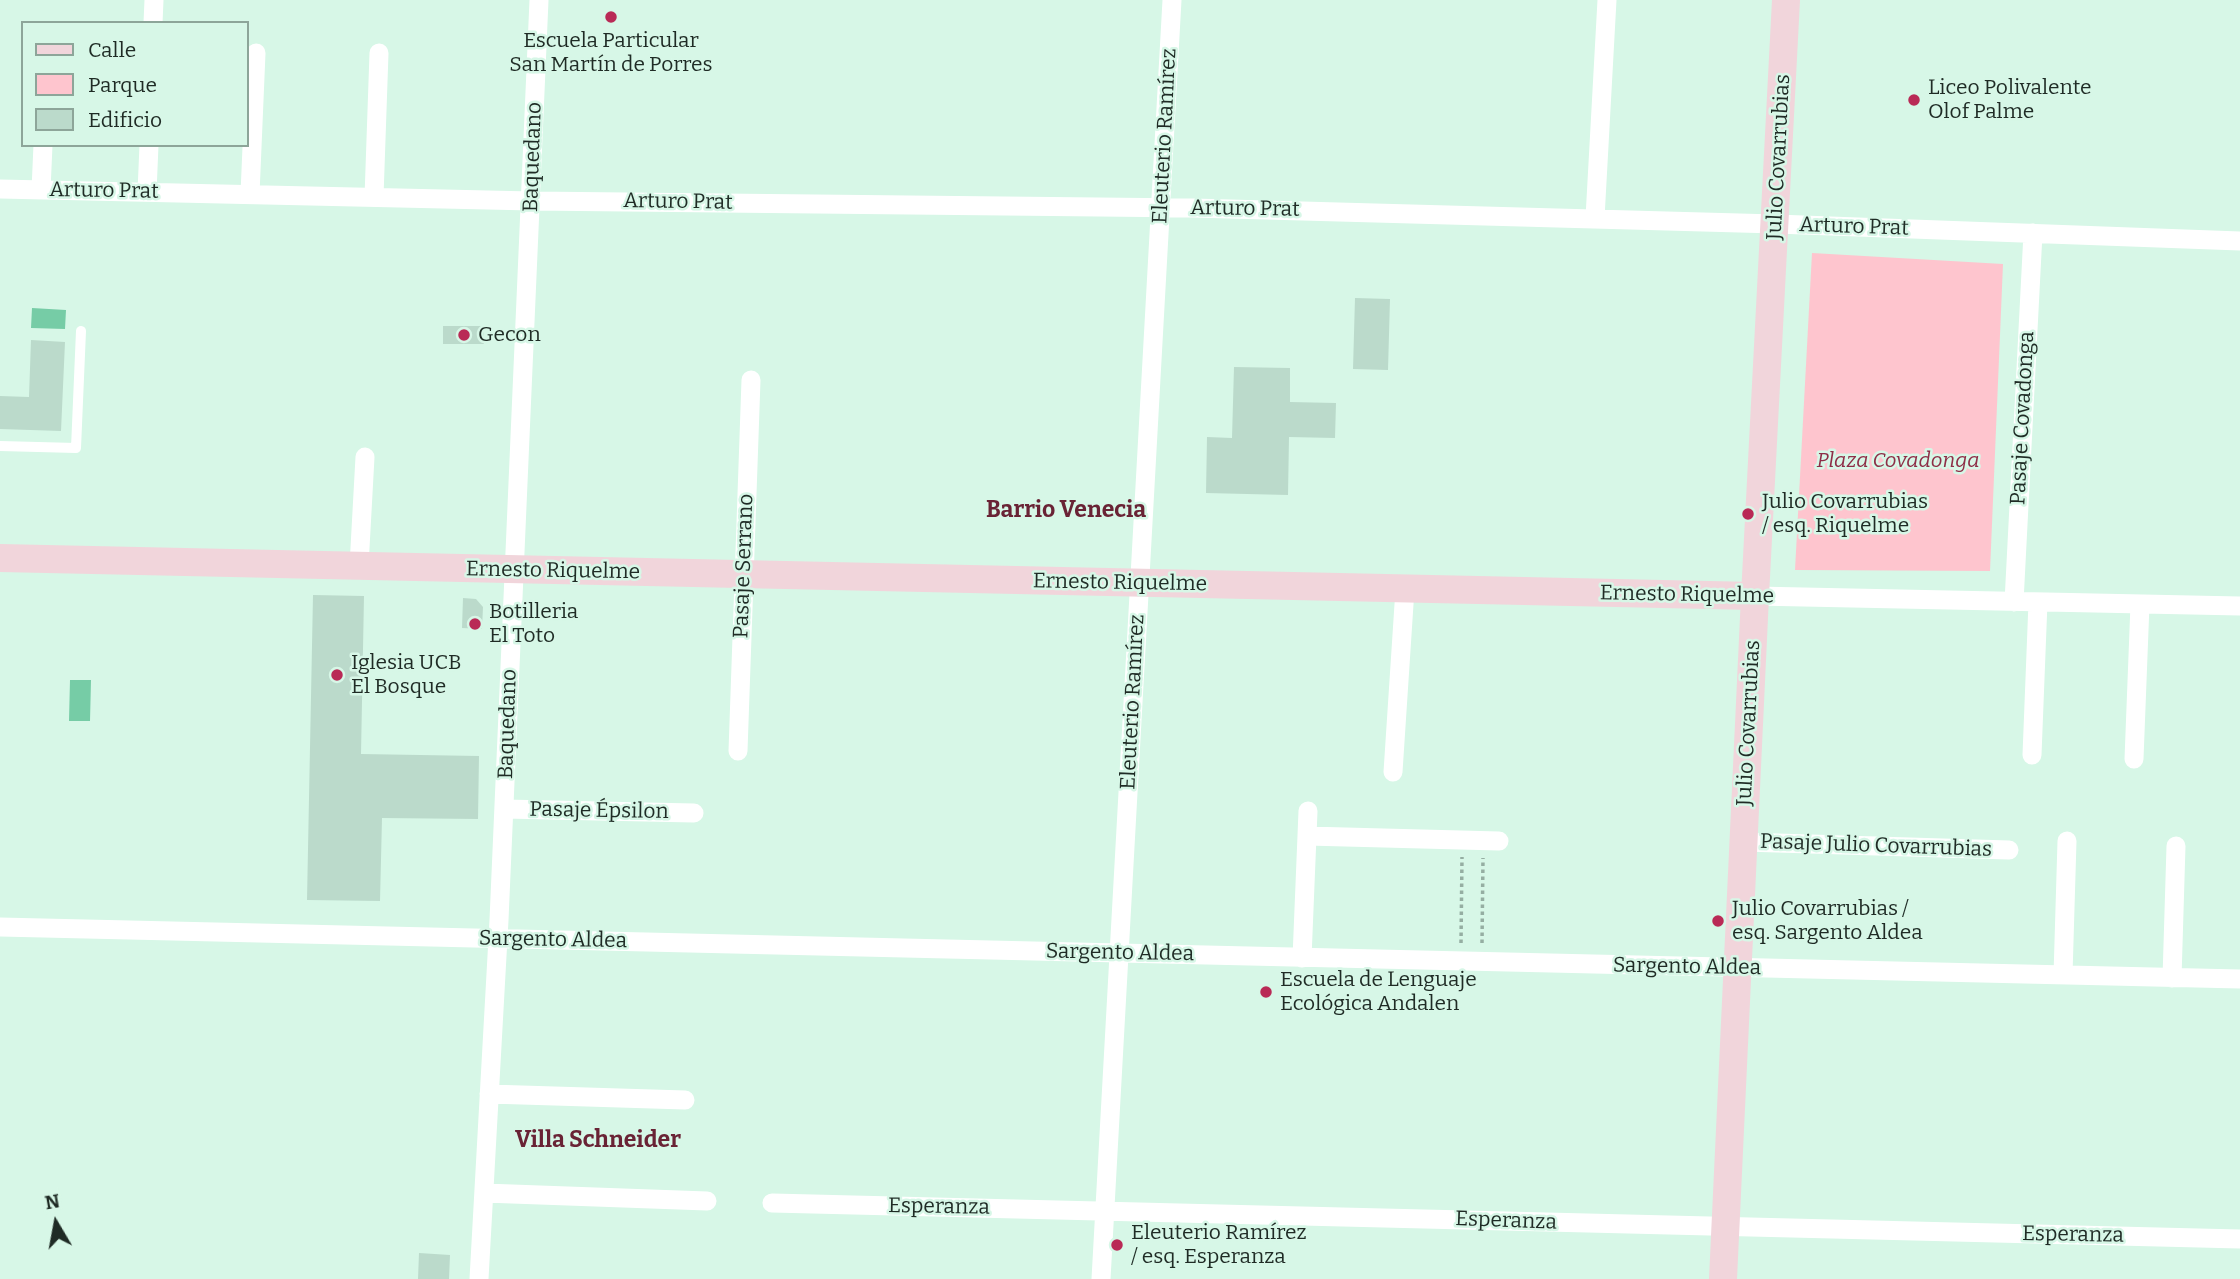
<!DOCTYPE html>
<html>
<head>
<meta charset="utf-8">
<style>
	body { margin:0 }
	#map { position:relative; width:2240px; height:1279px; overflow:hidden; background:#d7f7e7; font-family:Bitter,serif }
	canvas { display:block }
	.legend { position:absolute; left:21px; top:21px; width:228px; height:126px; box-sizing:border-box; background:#d7f7e7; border:2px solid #8da599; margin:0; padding:9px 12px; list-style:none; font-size:21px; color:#1f2b25 }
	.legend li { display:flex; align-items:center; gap:14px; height:35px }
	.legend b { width:35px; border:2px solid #8da599 }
	.north { position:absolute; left:21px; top:1188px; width:70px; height:70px; -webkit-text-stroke:5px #d7f7e7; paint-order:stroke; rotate:350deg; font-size:19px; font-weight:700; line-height:28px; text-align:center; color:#1f2b25 }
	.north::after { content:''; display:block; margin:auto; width:24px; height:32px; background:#1f2b25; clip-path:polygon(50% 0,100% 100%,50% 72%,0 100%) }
</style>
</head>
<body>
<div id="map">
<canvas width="2240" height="1279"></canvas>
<ul class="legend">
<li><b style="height:9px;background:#f1d5db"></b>Calle</li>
<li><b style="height:19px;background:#fec5ce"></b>Parque</li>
<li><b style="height:19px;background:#bbdacb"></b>Edificio</li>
</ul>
<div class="north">N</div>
</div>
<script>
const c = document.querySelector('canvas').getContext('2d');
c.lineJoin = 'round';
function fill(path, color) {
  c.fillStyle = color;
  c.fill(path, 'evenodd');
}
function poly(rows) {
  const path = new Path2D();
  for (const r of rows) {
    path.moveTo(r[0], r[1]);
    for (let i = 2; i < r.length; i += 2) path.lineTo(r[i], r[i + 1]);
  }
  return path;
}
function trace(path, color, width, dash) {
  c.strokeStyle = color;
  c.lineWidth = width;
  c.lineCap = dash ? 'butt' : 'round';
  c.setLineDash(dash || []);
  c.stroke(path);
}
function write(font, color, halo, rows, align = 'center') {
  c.font = font + ' Bitter,serif';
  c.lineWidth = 5;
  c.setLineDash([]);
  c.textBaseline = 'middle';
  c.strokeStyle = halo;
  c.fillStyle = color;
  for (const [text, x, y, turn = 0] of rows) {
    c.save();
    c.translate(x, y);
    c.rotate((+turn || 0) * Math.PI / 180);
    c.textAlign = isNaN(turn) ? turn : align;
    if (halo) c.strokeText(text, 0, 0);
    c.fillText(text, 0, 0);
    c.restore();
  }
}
fill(poly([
	[1812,253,2003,264,1990,571,1795,570]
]), '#fec5ce');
fill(poly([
	[32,308,66,310,65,329,31,328],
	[70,680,91,680,90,721,69,721]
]), '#76cca6');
fill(poly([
	[1355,298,1390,299,1388,370,1353,369],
	[443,326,484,326,484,344,443,344],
	[31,340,65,342,61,431,0,429,0,396,29,397],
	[1234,367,1290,368,1290,402,1336,403,1335,438,1289,437,1288,495,1206,493,1207,437,1232,438],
	[313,595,364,596,361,754,479,756,478,819,382,818,380,901,307,900],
	[463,598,476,599,483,607,482,629,462,628],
	[419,1253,450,1255,449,1279,418,1279]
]), '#bbdacb');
trace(poly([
	[1461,943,1462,857],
	[1482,943,1483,858]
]), '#95aea2', 3.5, [3.5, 3.5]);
trace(poly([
	[0,446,76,448,81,331]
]), '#fff', 10);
trace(poly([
	[153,23,154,0],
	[0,189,532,201,1193,208,1776,224,2240,241],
	[41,190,43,145],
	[147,192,149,145],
	[250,194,256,53],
	[374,197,379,53],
	[1595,218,1607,0],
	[359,566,365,457],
	[1755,596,2240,606],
	[2014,602,2033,233],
	[738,751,751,380],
	[2032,755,2038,602],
	[2134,759,2140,604],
	[1393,772,1405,589],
	[504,809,694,813],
	[1307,836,1499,841],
	[1744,842,2009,850],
	[0,927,2240,979],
	[1302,958,1308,811],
	[2063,975,2067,841],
	[2172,978,2176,846],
	[489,1094,685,1100],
	[484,1193,707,1201],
	[772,1203,2240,1239],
	[479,1279,499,920,539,0],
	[1101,1279,1172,0]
]), '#fff', 19);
trace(poly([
	[0,558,1755,596],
	[1723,1279,1755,596,1786,0]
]), '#f1d5db', 28);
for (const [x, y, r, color] of [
	[611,17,7,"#b92a56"],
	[1914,100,7,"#b92a56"],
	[464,335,7,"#b92a56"],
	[1748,514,7,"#b92a56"],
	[475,624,7,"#b92a56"],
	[337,675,7,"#b92a56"],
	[1718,921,7,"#b92a56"],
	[1266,992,7,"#b92a56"],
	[1117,1245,7,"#b92a56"]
]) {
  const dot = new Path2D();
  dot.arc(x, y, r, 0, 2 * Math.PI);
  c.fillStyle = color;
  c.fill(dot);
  trace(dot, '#d7f7e7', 2.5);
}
write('21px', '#1f2b25', '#d7f7e7', [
	["Escuela Particular",611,41,"center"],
	["San Martín de Porres",611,65,"center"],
	["Liceo Polivalente",1928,88],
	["Olof Palme",1928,112],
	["Gecon",478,335],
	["Julio Covarrubias",1762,502],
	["/ esq. Riquelme",1762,526],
	["Botilleria",489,612],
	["El Toto",489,636],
	["Iglesia UCB",351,663],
	["El Bosque",351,687],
	["Julio Covarrubias /",1732,909],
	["esq. Sargento Aldea",1732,933],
	["Escuela de Lenguaje",1280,980],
	["Ecológica Andalen",1280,1004],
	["Eleuterio Ramírez",1131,1233],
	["/ esq. Esperanza",1131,1257]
], 'left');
write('21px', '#1f2b25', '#d7f7e7', [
	["Eleuterio Ramírez",1165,136,-87],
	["Baquedano",533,157,-88],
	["Julio Covarrubias",1779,157,-87],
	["Arturo Prat",104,191,1],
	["Arturo Prat",678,202,1],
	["Arturo Prat",1245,209,1],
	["Arturo Prat",1854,227,2],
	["Pasaje Covadonga",2023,418,-87],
	["Pasaje Serrano",744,566,-88],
	["Ernesto Riquelme",553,571,1],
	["Ernesto Riquelme",1120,583,1],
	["Ernesto Riquelme",1687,595,1],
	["Eleuterio Ramírez",1133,702,-87],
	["Julio Covarrubias",1749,723,-87],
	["Baquedano",508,724,-88],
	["Pasaje Épsilon",599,811,1],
	["Pasaje Julio Covarrubias",1876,846,2],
	["Sargento Aldea",553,940,1],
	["Sargento Aldea",1120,953,1],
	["Sargento Aldea",1687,967,1],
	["Esperanza",939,1207,1],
	["Esperanza",1506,1221,2],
	["Esperanza",2073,1235,1]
]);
write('italic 21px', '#8e2e47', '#d7f7e7', [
	["Plaza Covadonga",1898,461]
]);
write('bold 23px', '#692335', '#d7f7e7', [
	["Barrio Venecia",1066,511],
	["Villa Schneider",598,1141]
]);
</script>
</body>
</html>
